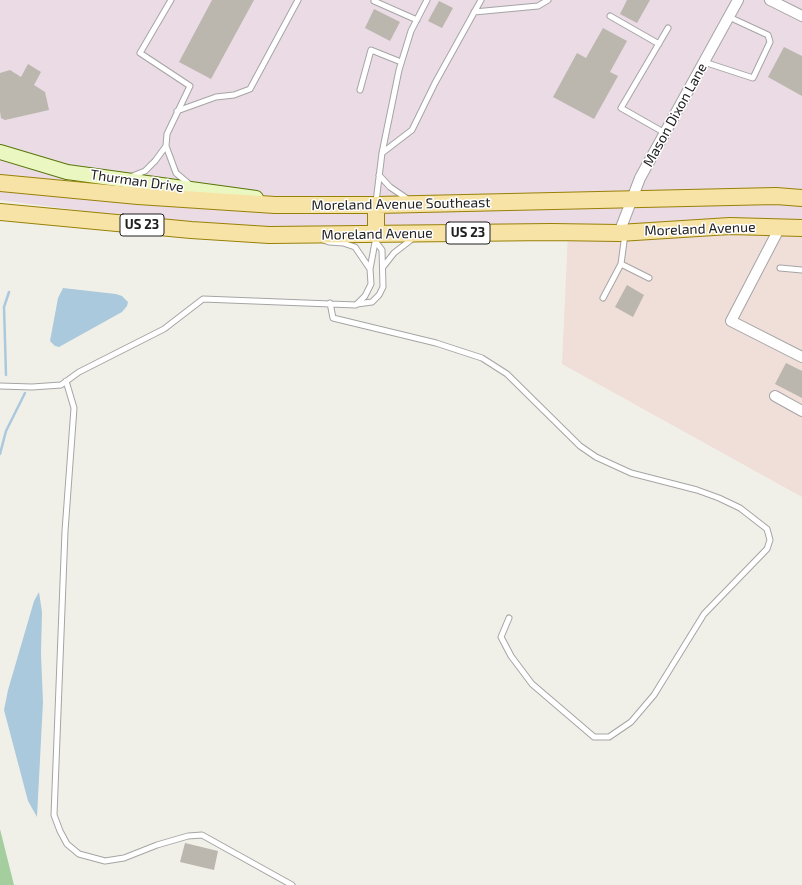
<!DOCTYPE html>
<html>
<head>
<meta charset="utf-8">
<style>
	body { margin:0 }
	canvas { display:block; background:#f1f0e8 }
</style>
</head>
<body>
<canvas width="802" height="885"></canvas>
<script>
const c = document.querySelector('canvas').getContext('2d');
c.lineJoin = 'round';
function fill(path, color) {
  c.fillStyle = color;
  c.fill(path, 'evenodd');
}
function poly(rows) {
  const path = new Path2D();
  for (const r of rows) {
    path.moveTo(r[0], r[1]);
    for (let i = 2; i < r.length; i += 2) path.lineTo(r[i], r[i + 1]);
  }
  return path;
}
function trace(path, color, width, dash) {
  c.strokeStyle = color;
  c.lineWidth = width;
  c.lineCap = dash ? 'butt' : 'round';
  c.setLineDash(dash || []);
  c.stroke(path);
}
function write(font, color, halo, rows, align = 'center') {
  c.font = font + ' "Exo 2",sans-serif';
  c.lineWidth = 3;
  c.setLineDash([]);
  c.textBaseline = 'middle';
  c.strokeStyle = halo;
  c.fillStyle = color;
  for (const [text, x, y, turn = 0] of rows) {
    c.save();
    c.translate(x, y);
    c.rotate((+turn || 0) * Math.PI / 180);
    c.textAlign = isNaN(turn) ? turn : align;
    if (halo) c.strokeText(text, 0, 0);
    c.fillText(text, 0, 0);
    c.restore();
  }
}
fill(poly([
	[802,228,802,497,562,364,568,233]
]), '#f0ded9');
fill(poly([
	[0,0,802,0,802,228,568,233,205,227,0,200]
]), '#eadbe4');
fill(poly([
	[0,829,14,885,0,885]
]), '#a5ce9f');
fill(poly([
	[63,288,116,294,122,296,128,302,127,306,122,312,59,347,55,346,50,341,58,298],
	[39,592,42,612,41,654,43,702,37,817,28,801,4,710,8,690,34,601]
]), '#abc9dc');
trace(poly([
	[6,375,4,307,9,292],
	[0,454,6,431,25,393]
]), '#abc9dc', 2.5);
fill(poly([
	[212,0,254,0,211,79,179,62],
	[627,0,650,0,637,23,620,14],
	[439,1,453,8,442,28,428,21],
	[374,9,400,22,390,41,365,28],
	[603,28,627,41,610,72,618,76,594,119,553,97,577,53,586,58],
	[784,47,802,56,802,96,768,77],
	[28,64,41,72,34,85,45,92,49,110,5,120,1,118,0,111,0,73,10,70,21,77],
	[627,285,644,295,633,317,615,307],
	[786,363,802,371,802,398,775,384],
	[185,843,218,851,214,870,180,862]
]), '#bbb6ae');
const lane = poly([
	[171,0,140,53,190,86,167,134,166,146,176,173,189,184],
	[374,1,417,20],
	[474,12,538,6,548,0],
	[610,16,659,44],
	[704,62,753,78,770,42,768,35,729,17],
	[360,90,371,50,401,62],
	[177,111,216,97,234,95,250,89,298,0],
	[665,133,621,108,668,28],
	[382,153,412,130,435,83,481,0],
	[379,175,390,187,409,200],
	[130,177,145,171,155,161,166,146],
	[376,202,382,153,399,70,411,31,427,0],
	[323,240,329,242,343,243,355,247,370,269],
	[621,264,649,278],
	[383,267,394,253,412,239],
	[780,268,802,270],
	[603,298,621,264,625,234],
	[330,303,333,318,436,343,482,358,507,374,580,446,596,457,631,473,697,490,719,498,740,508,767,529,770,540,767,549,704,614,654,695,631,722,609,737,594,737,532,684,511,656,501,637,509,618],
	[357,304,372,302,379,295,383,287,382,250,376,242],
	[66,381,74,408,65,531,54,815,60,831,67,844,79,854,105,861,124,858,157,845,188,836,202,835,292,885],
	[0,386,32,387,61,385,79,372,164,329,203,299,356,305,365,296,371,284,370,269,376,237]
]);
const street = poly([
	[770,0,802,16],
	[780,227,731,321,802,357],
	[619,233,640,178,738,0],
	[775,396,802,411]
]);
const secondary = poly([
	[0,152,67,172,256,198]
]);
const primary = poly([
	[0,183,138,196,275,205,376,205,776,196,802,198],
	[376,205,376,234],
	[0,212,191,230,269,235,552,232,619,233,730,226,802,228]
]);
trace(lane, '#a5a5a5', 7);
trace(street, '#a5a5a5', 12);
trace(secondary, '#58760a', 16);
trace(primary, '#988107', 18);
trace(lane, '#fff', 5);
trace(street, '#fff', 10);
trace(secondary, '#ebf7c0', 14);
trace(primary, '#f8e3a6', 16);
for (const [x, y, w] of [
	[142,225,44],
	[468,233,44]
]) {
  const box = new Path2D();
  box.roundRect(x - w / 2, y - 11, w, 22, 3);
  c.fillStyle = '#fff';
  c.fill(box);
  trace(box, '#212121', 1);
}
write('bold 13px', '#212121', null, [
	["US 23",142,225],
	["US 23",468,233]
]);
write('14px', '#212121', '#fff', [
	["Mason Dixon Lane",675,115,-61],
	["Thurman Drive",137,181,8],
	["Moreland Avenue Southeast",401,204,-1],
	["Moreland Avenue",700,229,-2],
	["Moreland Avenue",377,234,-1]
]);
</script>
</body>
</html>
